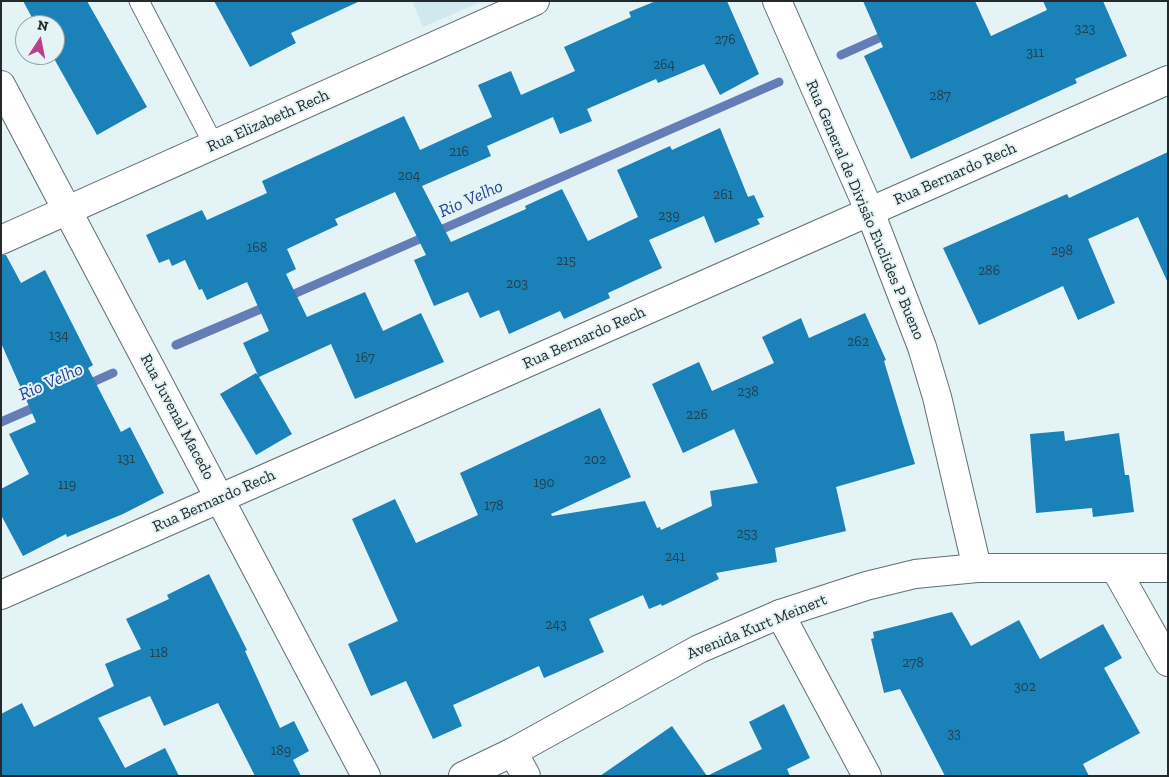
<!DOCTYPE html>
<html>
<head>
<meta charset="utf-8">
<style>
	body { margin:0 }
	#map { position:relative; width:1169px; height:777px; overflow:hidden; background:#e4f3f6; font-family:"Zilla Slab",serif }
	canvas { display:block }
	.frame { position:absolute; inset:0; border:2px solid #242a2b; pointer-events:none }
	.north { position:absolute; left:15px; top:15px; width:50px; height:50px; box-sizing:border-box; background:#e4f3f6; border:1px solid #97a3a5; border-radius:50%; rotate:11deg; font-size:14px; font-weight:700; line-height:20px; text-align:center; color:#242a2b }
	.north::after { content:''; display:block; margin:auto; width:18px; height:22px; background:#bd3e8b; clip-path:polygon(50% 0,100% 100%,50% 72%,0 100%) }
</style>
</head>
<body>
<div id="map">
<canvas width="1169" height="777"></canvas>
<div class="frame"></div>
<div class="north">N</div>
</div>
<script>
const c = document.querySelector('canvas').getContext('2d');
c.lineJoin = 'round';
function fill(path, color) {
  c.fillStyle = color;
  c.fill(path, 'evenodd');
}
function poly(rows) {
  const path = new Path2D();
  for (const r of rows) {
    path.moveTo(r[0], r[1]);
    for (let i = 2; i < r.length; i += 2) path.lineTo(r[i], r[i + 1]);
  }
  return path;
}
function trace(path, color, width, dash) {
  c.strokeStyle = color;
  c.lineWidth = width;
  c.lineCap = dash ? 'butt' : 'round';
  c.setLineDash(dash || []);
  c.stroke(path);
}
function write(font, color, halo, rows, align = 'center') {
  c.font = font + ' "Zilla Slab",serif';
  c.lineWidth = 4;
  c.setLineDash([]);
  c.textBaseline = 'middle';
  c.strokeStyle = halo;
  c.fillStyle = color;
  for (const [text, x, y, turn = 0] of rows) {
    c.save();
    c.translate(x, y);
    c.rotate((+turn || 0) * Math.PI / 180);
    c.textAlign = isNaN(turn) ? turn : align;
    if (halo) c.strokeText(text, 0, 0);
    c.fillText(text, 0, 0);
    c.restore();
  }
}
fill(poly([
	[412,1,483,1,423,27]
]), '#d0e8ee');
trace(poly([
	[841,55,888,34],
	[287,297,779,82],
	[176,345,270,305],
	[84,386,113,373],
	[1,422,40,405]
]), '#657db6', 9);
fill(poly([
	[23,1,87,1,147,107,97,135,52,55,55,55,55,25,36,25],
	[214,1,360,1,291,33,296,43,250,67],
	[656,1,727,1,759,74,720,95,704,64,658,83,656,79,587,109,592,121,560,134,553,117,487,146,491,156,422,186,451,242,526,209,525,206,562,189,588,241,638,217,617,170,670,146,672,150,720,128,748,197,754,195,764,217,757,219,760,224,715,243,704,216,649,240,662,268,608,293,610,298,564,319,560,311,509,334,499,310,480,318,468,292,434,306,414,260,426,255,395,192,335,219,338,225,287,249,296,269,286,274,307,317,365,292,383,331,421,313,444,362,355,399,331,344,259,377,292,434,256,455,220,394,256,373,258,375,243,343,269,331,247,282,207,300,202,289,199,290,185,260,172,266,169,259,159,263,146,235,202,210,207,220,267,193,262,181,404,116,420,150,492,117,478,85,511,71,521,95,575,71,564,47,631,17,629,12],
	[863,1,975,1,991,36,1047,10,1043,1,1103,1,1127,56,1075,79,1077,83,911,159,864,56,883,47],
	[1168,152,1168,283,1138,217,1088,239,1115,303,1078,320,1063,286,979,325,943,248,1067,194,1069,198],
	[1,255,6,255,21,283,45,270,93,365,88,368,121,432,130,427,164,493,123,514,67,537,66,534,23,556,1,515,1,489,29,474,9,434,36,422,1,343],
	[865,313,886,360,884,361,915,464,836,487,846,531,775,548,777,562,716,573,719,579,662,606,661,604,649,609,643,595,589,619,604,652,544,678,539,666,453,705,462,726,433,739,406,681,371,696,348,644,398,621,352,519,395,499,416,543,478,515,460,473,600,408,631,477,551,514,552,516,645,501,657,528,660,527,661,530,712,506,710,491,758,483,734,429,683,453,652,384,699,362,712,391,774,363,762,337,801,318,809,338],
	[1064,431,1065,441,1119,433,1125,475,1129,475,1134,512,1093,517,1092,508,1036,513,1030,434],
	[209,574,247,650,245,651,280,728,294,721,309,751,293,760,301,776,255,776,218,703,164,726,150,696,98,718,125,768,165,748,179,776,1,776,1,714,22,703,34,727,114,686,105,664,141,649,126,619,169,599,167,595],
	[952,612,971,646,1019,620,1040,659,1103,624,1122,658,1104,668,1140,733,1083,764,1089,776,945,776,900,689,884,693,871,639,874,638,873,632],
	[784,704,810,758,787,769,790,776,707,776,762,749,749,722],
	[672,726,707,776,600,776]
]), '#1a81b9');
const service = poly([
	[139,1,214,145]
]);
const minor = poly([
	[777,1,870,212,922,347,937,397,977,568],
	[1,85,366,776],
	[1,240,535,1],
	[1115,568,1168,662],
	[780,614,867,776],
	[513,752,526,776]
]);
const secondary = poly([
	[1,595,1168,80],
	[463,776,513,752,699,649,780,614,866,586,915,574,977,568,1168,568]
]);
trace(service, '#626f72', 21);
trace(minor, '#626f72', 30);
trace(secondary, '#626f72', 30);
trace(service, '#fff', 19);
trace(minor, '#fff', 28);
trace(secondary, '#fff', 28);
write('14px', '#22404e', null, [
	["323",1085,29],
	["276",725,40],
	["311",1035,53],
	["264",664,65],
	["287",940,96],
	["216",459,152],
	["204",409,176],
	["261",723,195],
	["239",669,216],
	["168",257,248],
	["298",1062,251],
	["215",566,261],
	["286",989,271],
	["203",517,284],
	["134",59,336],
	["262",858,342],
	["167",365,358],
	["238",748,392],
	["226",697,415],
	["131",126,459],
	["202",595,460],
	["190",544,483],
	["119",67,485],
	["178",494,506],
	["253",747,534],
	["241",675,557],
	["243",556,625],
	["118",159,653],
	["278",913,663],
	["302",1025,687],
	["33",954,734],
	["189",281,751]
]);
write('16px', '#242a2b', '#e4f3f6', [
	["Rua Elizabeth Rech",268,121,-24],
	["Rua Bernardo Rech",955,174,-24],
	["Rua General de Divisão Euclides P Bueno",865,210,67],
	["Rua Bernardo Rech",584,338,-24],
	["Rua Juvenal Macedo",177,417,62],
	["Rua Bernardo Rech",214,501,-24],
	["Avenida Kurt Meinert",757,627,-22]
]);
write('italic 18px', '#26439e', '#e4f3f6', [
	["Rio Velho",471,199,-24],
	["Rio Velho",51,382,-24]
]);
</script>
</body>
</html>
